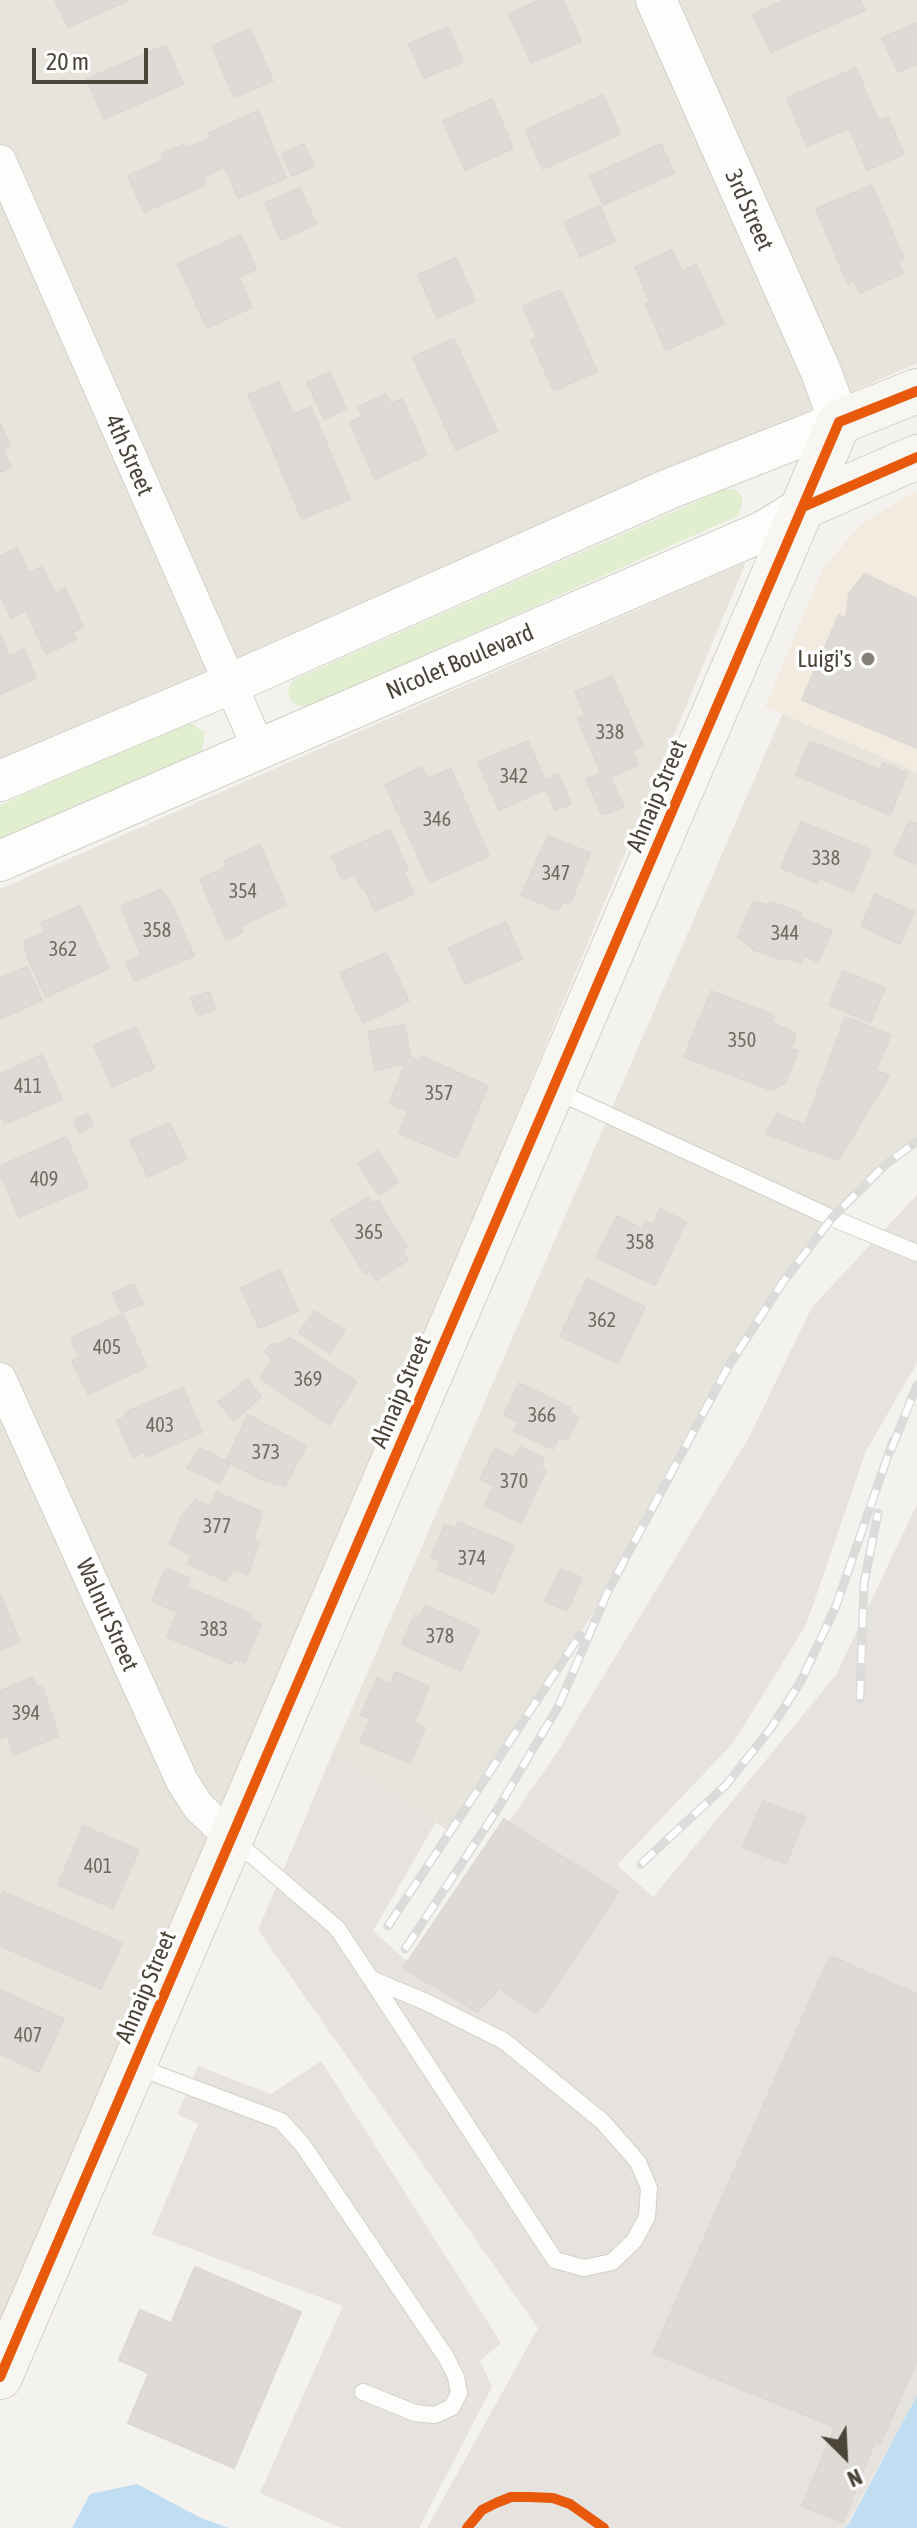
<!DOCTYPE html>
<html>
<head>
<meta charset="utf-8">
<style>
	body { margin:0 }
	#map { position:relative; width:917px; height:2528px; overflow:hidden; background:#f4f2ee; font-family:"Asap Condensed",sans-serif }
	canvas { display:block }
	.north { position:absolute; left:805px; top:2416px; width:80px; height:80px; -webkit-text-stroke:6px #fff; paint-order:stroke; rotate:156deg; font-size:22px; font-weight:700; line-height:32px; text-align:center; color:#4b4439 }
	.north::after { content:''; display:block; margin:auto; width:28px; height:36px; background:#4b4439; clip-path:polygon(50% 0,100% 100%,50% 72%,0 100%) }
	.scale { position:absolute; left:32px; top:48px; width:116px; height:36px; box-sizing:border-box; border:4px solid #4b4439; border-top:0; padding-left:10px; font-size:24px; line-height:28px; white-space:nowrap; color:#4b4439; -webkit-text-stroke:6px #fff; paint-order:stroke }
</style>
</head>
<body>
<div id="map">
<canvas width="917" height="2528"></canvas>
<div class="north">N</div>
<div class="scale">20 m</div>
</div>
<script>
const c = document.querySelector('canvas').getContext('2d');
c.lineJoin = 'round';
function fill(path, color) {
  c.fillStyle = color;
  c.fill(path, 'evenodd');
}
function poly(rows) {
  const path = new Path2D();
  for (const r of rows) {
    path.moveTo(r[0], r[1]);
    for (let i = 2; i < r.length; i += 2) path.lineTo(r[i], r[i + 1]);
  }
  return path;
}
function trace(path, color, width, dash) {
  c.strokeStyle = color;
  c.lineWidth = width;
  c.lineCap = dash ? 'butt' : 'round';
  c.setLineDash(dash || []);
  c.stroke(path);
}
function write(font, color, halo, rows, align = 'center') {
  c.font = font + ' "Asap Condensed",sans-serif';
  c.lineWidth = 7;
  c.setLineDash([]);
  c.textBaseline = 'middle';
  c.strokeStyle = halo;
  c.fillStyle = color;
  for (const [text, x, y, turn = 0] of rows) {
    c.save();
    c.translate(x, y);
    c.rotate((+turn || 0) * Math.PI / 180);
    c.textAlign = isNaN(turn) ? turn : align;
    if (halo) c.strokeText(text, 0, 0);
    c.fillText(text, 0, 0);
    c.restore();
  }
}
fill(poly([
	[0,0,917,0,917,363,0,769],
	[746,562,699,675,0,2359,0,889],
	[783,713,917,772,917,1141,885,1165,832,1218,783,1282,728,1367,608,1591,450,1832,333,1752]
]), '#e7e4dc');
fill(poly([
	[917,490,917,772,765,707,823,568,861,524]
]), '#f3ebdf');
fill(poly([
	[917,1195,917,1363,866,1451,806,1625,733,1743,617,1865,653,1897,836,1675,917,1504,917,2395,845,2528,427,2528,538,2328,258,1930,333,1752,436,1822,373,1931,410,1964,558,1751,748,1439,812,1307]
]), '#e6e2de');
fill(poly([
	[725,489,735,489,742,496,742,505,738,516,307,707,298,706,290,700,288,690,293,680],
	[189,722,205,732,202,752,0,842,0,805]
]), '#e1eecf');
fill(poly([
	[321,2061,501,2343,480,2361,492,2387,419,2528,342,2528,260,2493,343,2306,152,2234,198,2124,177,2114,198,2066,271,2094]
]), '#e6e3df');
fill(poly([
	[917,2395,917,2528,845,2528,849,2523],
	[137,2484,201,2518,229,2528,72,2528,90,2494]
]), '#c0ddf1');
const building = poly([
	[55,0,129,0,68,27,55,0],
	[540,0,563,0,581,42,531,63,509,14,540,0],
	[785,0,860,0,865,10,771,52,753,14,785,0],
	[917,23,917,64,898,72,882,38,917,23],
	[448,27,463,62,424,78,409,44,448,27],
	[250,29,273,81,234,97,212,46,250,29],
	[166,45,183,84,104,119,87,79,166,45],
	[856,68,878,121,888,117,904,154,867,170,849,128,807,146,787,98,856,68],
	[603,95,620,134,543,169,525,130,603,95],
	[492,99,513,148,465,170,443,121,492,99],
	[258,111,286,178,238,198,225,167,202,177,206,185,144,212,128,176,164,160,161,154,185,144,187,148,211,138,209,133,258,111],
	[304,144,314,166,292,176,282,154,304,144],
	[661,144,674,173,603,205,590,176,661,144],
	[872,185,904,259,898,262,903,273,860,293,854,281,848,284,816,209,872,185],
	[300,188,316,224,281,240,265,203,300,188],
	[600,206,615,241,580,257,564,222,600,206],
	[241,235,256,269,239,277,252,307,207,328,178,264,241,235],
	[672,250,682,271,696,264,724,324,666,350,645,304,650,302,635,267,672,250],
	[456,258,475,301,437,318,418,275,456,258],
	[561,290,597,371,554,391,531,341,537,338,523,306,561,290],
	[454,339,497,431,456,450,413,357,454,339],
	[330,372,346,409,324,419,307,382,330,372],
	[279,382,293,415,263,427,248,395,279,382],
	[386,394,390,404,402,399,427,455,375,479,350,422,363,417,358,407,386,394],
	[311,407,350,499,302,519,263,427,311,407],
	[0,423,10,446,3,449,11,467,0,472,0,423],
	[17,548,29,573,42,567,55,594,65,588,83,627,73,632,76,639,46,654,26,611,11,618,0,594,0,556,17,548],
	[865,574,917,599,917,748,802,700,839,615,846,619,849,593,865,574],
	[0,635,9,656,24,649,36,678,0,694,0,635],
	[612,676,643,746,632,751,638,765,610,777,624,807,602,815,586,779,601,773,578,719,585,715,575,692,612,676],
	[528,741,545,780,558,774,571,804,555,810,546,789,499,810,478,762,528,741],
	[810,741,880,770,883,763,907,773,890,815,796,775,810,741],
	[422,767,427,779,451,769,489,856,430,882,385,785,422,767],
	[909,821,917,824,917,864,894,854,909,821],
	[801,822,871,850,853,892,819,878,818,883,781,868,801,822],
	[390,830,408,870,404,872,414,894,374,911,365,888,362,889,355,874,342,879,332,856,390,830],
	[548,836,590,853,570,904,562,902,558,910,521,895,548,836],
	[260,845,286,905,240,926,243,932,226,940,200,879,227,867,225,861,260,845],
	[160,890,169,899,194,956,134,981,126,962,141,956,121,906,160,890],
	[875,894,914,912,900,944,861,926,875,894],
	[753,901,767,905,772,902,801,913,801,918,832,931,818,962,805,956,801,963,788,958,783,960,754,950,738,937,753,901],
	[80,906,109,968,46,997,28,959,24,941,45,933,41,923,80,906],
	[506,922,522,959,465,984,449,948,506,922],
	[386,953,409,1001,363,1023,340,973,386,953],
	[27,967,42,1000,0,1019,0,978,27,967],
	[843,971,885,988,871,1022,829,1005,843,971],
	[711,991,774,1015,772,1022,796,1034,791,1049,798,1051,785,1083,771,1090,684,1057,711,991],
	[209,992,215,1009,198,1015,191,998,209,992],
	[845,1017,891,1035,876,1070,889,1076,838,1160,766,1134,777,1114,805,1125,845,1017],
	[404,1025,411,1057,420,1062,421,1056,488,1086,457,1158,399,1133,408,1111,389,1103,406,1064,375,1070,368,1032,404,1025],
	[136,1027,154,1068,112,1087,94,1045,136,1027],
	[42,1055,62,1099,5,1124,3,1118,0,1119,0,1074,42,1055],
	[88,1114,93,1126,79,1133,74,1119,88,1114],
	[170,1123,187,1159,148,1177,130,1140,170,1123],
	[66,1137,88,1187,19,1217,0,1173,0,1166,66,1137],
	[378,1151,398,1182,379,1195,358,1164,378,1151],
	[368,1197,372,1204,378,1200,407,1247,402,1250,408,1260,376,1281,370,1271,365,1274,331,1220,368,1197],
	[660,1209,686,1222,655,1285,596,1257,617,1216,642,1229,645,1221,653,1225,660,1209],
	[280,1270,298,1311,259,1328,241,1288,280,1270],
	[587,1279,645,1307,618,1363,560,1336,587,1279],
	[134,1284,143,1304,121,1312,113,1293,134,1284],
	[314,1311,345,1330,330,1353,299,1333,314,1311],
	[123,1314,147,1367,88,1394,72,1361,79,1358,71,1338,123,1314],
	[290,1338,357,1382,329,1425,260,1378,272,1359,265,1352,272,1343,278,1345,290,1338],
	[248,1379,261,1397,234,1420,218,1402,248,1379],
	[519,1383,571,1408,569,1412,579,1417,568,1439,558,1438,553,1449,514,1431,519,1422,504,1415,519,1383],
	[183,1388,202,1432,146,1457,144,1452,133,1457,117,1420,124,1418,126,1412,183,1388],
	[248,1415,306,1446,285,1486,263,1480,226,1461,248,1415],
	[520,1447,544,1458,541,1467,546,1470,521,1523,485,1505,494,1486,480,1479,495,1449,515,1458,520,1447],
	[200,1448,230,1463,220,1483,187,1468,200,1448],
	[216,1492,262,1512,254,1539,259,1543,248,1574,233,1569,226,1581,188,1564,191,1555,170,1544,182,1516,196,1499,210,1508,216,1492],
	[458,1522,514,1546,493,1593,437,1569,440,1561,431,1557,445,1524,456,1528,458,1522],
	[166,1568,190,1579,177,1612,152,1601,166,1568],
	[561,1569,582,1578,567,1611,545,1601,561,1569],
	[187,1587,251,1614,249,1619,261,1624,245,1663,234,1658,232,1664,167,1637,187,1587],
	[0,1595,20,1641,0,1650,0,1595],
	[425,1605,479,1630,461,1671,402,1644,415,1615,419,1618,425,1605],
	[395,1672,429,1686,414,1723,425,1728,410,1763,360,1742,370,1719,361,1715,377,1678,391,1684,395,1672],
	[33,1677,37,1688,42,1686,59,1736,13,1755,8,1736,0,1739,0,1691,33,1677],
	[763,1801,805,1817,786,1864,743,1847,763,1801],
	[504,1819,618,1892,537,2013,499,1988,477,2012,403,1968,504,1819],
	[83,1826,139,1850,113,1908,58,1885,83,1826],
	[3,1892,122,1943,101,1989,0,1946,0,1898,3,1892],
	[830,1956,917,1994,917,2361,880,2444,875,2441,843,2522,802,2506,835,2427,653,2353,830,1956],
	[0,1990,64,2019,39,2072,0,2054,0,1990],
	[195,2267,301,2312,234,2468,128,2423,149,2373,119,2360,140,2310,171,2323,195,2267]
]);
fill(building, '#dedbd6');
trace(building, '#dcd9d4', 2);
const service = poly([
	[554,1090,832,1218,917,1253],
	[234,1840,337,1928,371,1979,555,2260,584,2268,612,2262,634,2241,647,2217,649,2188,638,2162,603,2122,504,2041,426,2002,371,1979],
	[135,2066,281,2121,302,2144,446,2357,456,2377,459,2393,452,2407,435,2415,415,2413,363,2392]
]);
const minor = poly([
	[0,161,259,749],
	[0,1379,182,1781,198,1806,231,1838]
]);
const tertiary = poly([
	[0,781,230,684,669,489,839,422,822,374,656,0],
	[0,861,764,531,803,507]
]);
const secondary = poly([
	[803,507,917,457],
	[0,2377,839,422,917,391]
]);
trace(service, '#d2d0cb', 18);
trace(minor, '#d2d0cb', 34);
trace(tertiary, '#d2d0cb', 42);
trace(secondary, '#d3cfc5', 46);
trace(service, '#fdfdfc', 16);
trace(minor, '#fdfdfc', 32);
trace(tertiary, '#fdfdfc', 40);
trace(secondary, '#f7f6f1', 44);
const rail = poly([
	[891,1450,917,1385],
	[860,1699,864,1583,878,1513],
	[641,1864,726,1785,771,1728,801,1681,836,1606,893,1441],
	[388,1926,580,1635],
	[405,1949,497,1810,558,1707,608,1591,728,1367,783,1282,832,1218,885,1165,917,1141]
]);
trace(rail, '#dbdbda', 9);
trace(rail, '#fff', 6, [18]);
trace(poly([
	[803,507,917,457],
	[0,2377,839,422,917,391],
	[467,2528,482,2510,496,2503,511,2497,529,2497,553,2498,570,2504,604,2528]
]), '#e8590c', 10);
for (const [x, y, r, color] of [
	[868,659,8,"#868178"]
]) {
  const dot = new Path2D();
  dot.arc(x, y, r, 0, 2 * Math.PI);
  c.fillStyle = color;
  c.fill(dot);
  trace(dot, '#fff', 3);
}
write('20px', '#706a61', null, [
	["338",610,733],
	["342",514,777],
	["346",437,820],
	["338",826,859],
	["347",556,874],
	["354",243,892],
	["358",157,931],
	["344",785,934],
	["362",63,950],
	["350",742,1041],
	["411",28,1087],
	["357",439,1094],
	["409",44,1180],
	["365",369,1233],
	["358",640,1243],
	["362",602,1321],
	["405",107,1348],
	["369",308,1380],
	["366",542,1416],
	["403",160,1426],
	["373",266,1453],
	["370",514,1482],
	["377",217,1527],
	["374",472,1559],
	["383",214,1630],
	["378",440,1637],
	["394",26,1714],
	["401",98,1867],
	["407",28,2036]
]);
write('24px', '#4b4439', '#fff', [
	["3rd Street",749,210,66],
	["4th Street",129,455,66],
	["Nicolet Boulevard",460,662,-23],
	["Ahnaip Street",657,796,-67],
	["Ahnaip Street",401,1392,-67],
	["Walnut Street",107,1615,66],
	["Ahnaip Street",146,1987,-67]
]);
write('24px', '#4b4439', '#fff', [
	["Luigi's",852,659]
], 'right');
</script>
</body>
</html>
